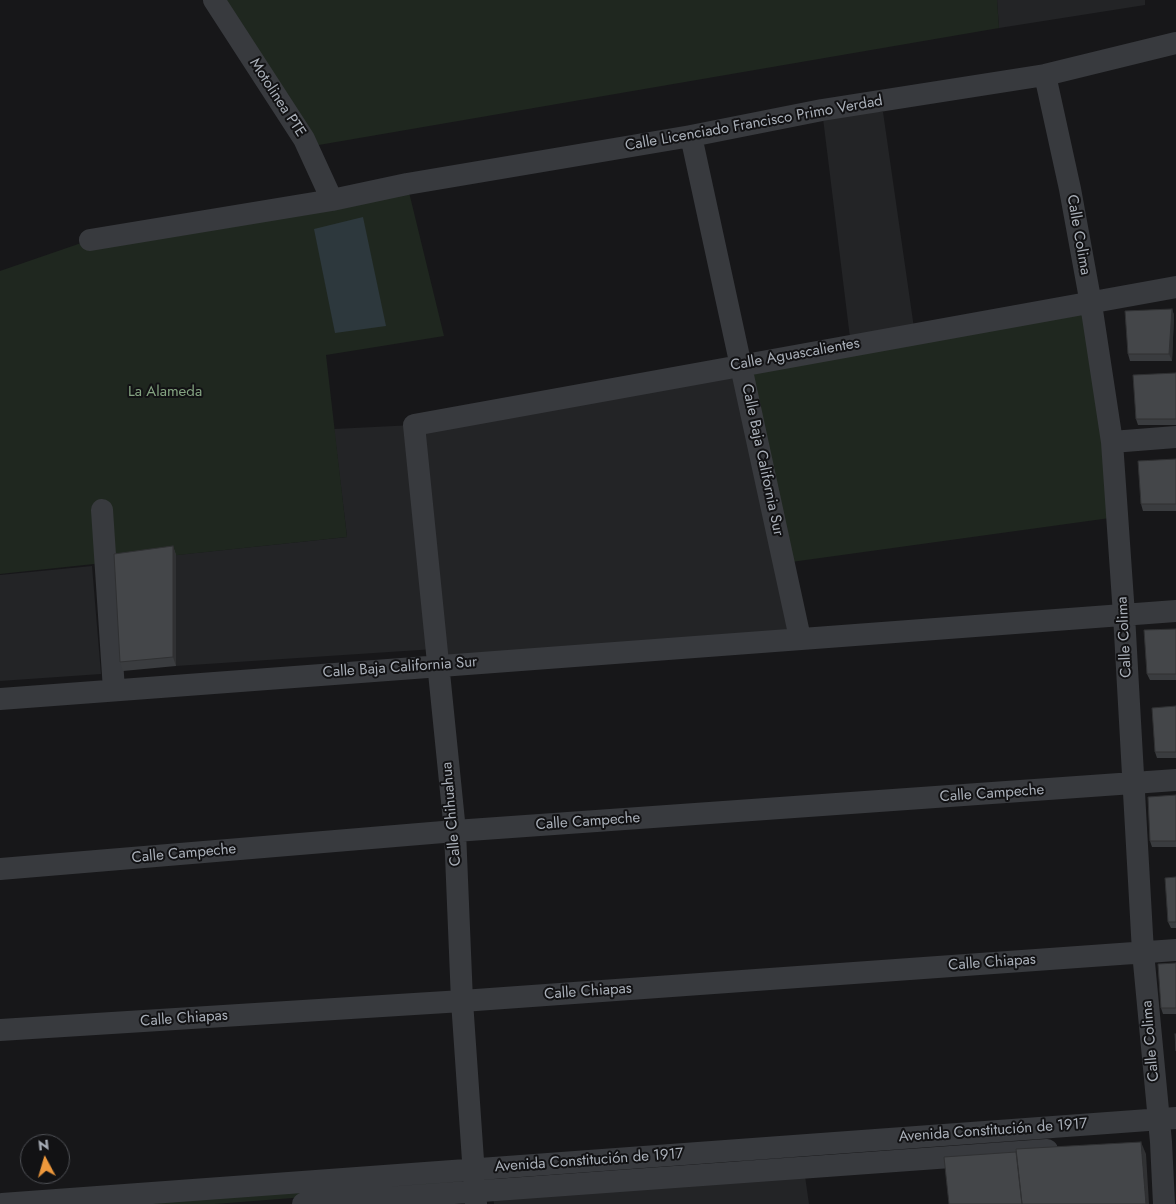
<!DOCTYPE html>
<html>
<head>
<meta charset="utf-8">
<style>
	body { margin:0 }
	#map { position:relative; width:1176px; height:1204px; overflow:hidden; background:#171719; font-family:Jost,sans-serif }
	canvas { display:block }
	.north { position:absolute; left:20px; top:1134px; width:50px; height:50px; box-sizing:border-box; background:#121214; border:1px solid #4f5156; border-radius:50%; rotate:354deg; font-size:14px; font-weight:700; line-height:20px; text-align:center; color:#aab0b9 }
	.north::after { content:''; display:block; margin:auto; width:18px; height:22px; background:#ed983c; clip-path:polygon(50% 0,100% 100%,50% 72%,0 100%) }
</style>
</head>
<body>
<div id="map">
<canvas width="1176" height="1204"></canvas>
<div class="north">N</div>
</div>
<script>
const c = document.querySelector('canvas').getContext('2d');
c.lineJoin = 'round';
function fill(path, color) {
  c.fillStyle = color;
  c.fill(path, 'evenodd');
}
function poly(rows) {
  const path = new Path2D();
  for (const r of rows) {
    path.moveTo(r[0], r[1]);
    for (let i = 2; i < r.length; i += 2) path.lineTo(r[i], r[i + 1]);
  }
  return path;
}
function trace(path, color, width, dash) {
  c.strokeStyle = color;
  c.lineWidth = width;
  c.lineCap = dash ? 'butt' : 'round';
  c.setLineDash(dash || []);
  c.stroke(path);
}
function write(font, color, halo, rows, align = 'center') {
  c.font = font + ' Jost,sans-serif';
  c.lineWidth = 4;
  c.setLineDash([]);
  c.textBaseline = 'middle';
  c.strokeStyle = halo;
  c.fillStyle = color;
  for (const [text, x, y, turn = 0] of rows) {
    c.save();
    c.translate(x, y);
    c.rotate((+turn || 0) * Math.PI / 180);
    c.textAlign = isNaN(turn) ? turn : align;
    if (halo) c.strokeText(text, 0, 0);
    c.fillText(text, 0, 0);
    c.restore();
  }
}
fill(poly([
	[997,0,1145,0,1145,5,999,28],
	[822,110,883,112,915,335,851,346],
	[741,365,800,638,437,665,435,649,176,666,176,555,347,537,334,429,414,425],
	[92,566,101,674,0,681,0,575],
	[805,1176,809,1204,494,1204,493,1195]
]), '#232426');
fill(poly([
	[226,0,997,0,999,28,307,147],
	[407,184,444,336,326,355,347,537,0,574,0,271,90,240],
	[1091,304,1110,518,784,563,741,365],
	[447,1177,448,1186,215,1204,97,1204]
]), '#1f271f');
fill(poly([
	[363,217,386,326,335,333,314,229]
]), '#2d383d');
trace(poly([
	[214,0,304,139,332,200],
	[1045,75,1070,189,1091,304,1112,442,1124,615,1143,952,1161,1142,1164,1204],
	[691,136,800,638],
	[90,240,332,200,407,184,691,136,822,110,1045,75,1176,43],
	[1112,442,1176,437],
	[102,510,114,690],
	[0,699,1176,611],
	[0,869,455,831,1176,780],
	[0,1030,462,1001,1176,950],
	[2,1204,1176,1118],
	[303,1204,1047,1150],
	[476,1204,462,1001,455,831,414,425,1176,287]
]), '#383a3e', 22);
fill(poly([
	[1172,309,1174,315,1172,361,1130,361,1128,354],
	[1176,373,1176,425,1138,425,1136,419],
	[1176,459,1176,511,1143,511,1141,504],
	[173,546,176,555,176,666,123,671,120,662],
	[1176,629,1176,680,1150,680,1147,674],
	[1176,706,1176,758,1157,758,1155,752],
	[1176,795,1176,847,1152,847,1150,841],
	[1176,877,1176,928,1171,928,1168,922],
	[1176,963,1176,1014,1163,1014,1161,1008]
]), '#3a3c3f');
fill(poly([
	[1172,309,1174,315,1172,361,1169,354],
	[173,546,176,555,176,666,173,657],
	[1141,1142,1146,1154,1149,1204,1146,1204]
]), '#303133');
const building = poly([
	[1172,309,1169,354,1128,354,1125,311,1172,309],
	[1176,373,1176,419,1136,419,1133,375,1176,373],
	[1176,459,1176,504,1141,504,1138,461,1176,459],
	[173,546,173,657,120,662,114,554,173,546],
	[1176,629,1176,674,1147,674,1144,630,1176,629],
	[1176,706,1176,752,1155,752,1152,708,1176,706],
	[1176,795,1176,841,1150,841,1148,797,1176,795],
	[1176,877,1176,922,1168,922,1165,878,1176,877],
	[1176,963,1176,1008,1161,1008,1158,964,1176,963],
	[1175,1034,1176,1034,1176,1051,1175,1034],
	[1141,1142,1146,1204,1022,1204,1016,1149,1141,1142],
	[1016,1152,1022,1204,949,1204,944,1157,1016,1152]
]);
fill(building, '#444649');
trace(building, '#303133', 1);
write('15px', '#aab0b9', '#121214', [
	["Motolinea PTE",277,98,57],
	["Calle Licenciado Francisco Primo Verdad",754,124,-10],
	["Calle Colima",1078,235,80],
	["Calle Aguascalientes",795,355,-10],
	["Calle Baja California Sur",762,460,78],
	["Calle Colima",1125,637,-93],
	["Calle Baja California Sur",400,668,-4],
	["Calle Campeche",992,794,-4],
	["Calle Chihuahua",452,814,-95],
	["Calle Campeche",588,822,-4],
	["Calle Campeche",184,854,-5],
	["Calle Chiapas",992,963,-4],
	["Calle Chiapas",588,992,-4],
	["Calle Chiapas",184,1019,-4],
	["Calle Colima",1151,1041,-95],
	["Avenida Constitución de 1917",993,1131,-4],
	["Avenida Constitución de 1917",589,1161,-4]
]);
write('15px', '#84a381', '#121214', [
	["La Alameda",165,392]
]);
</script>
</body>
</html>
